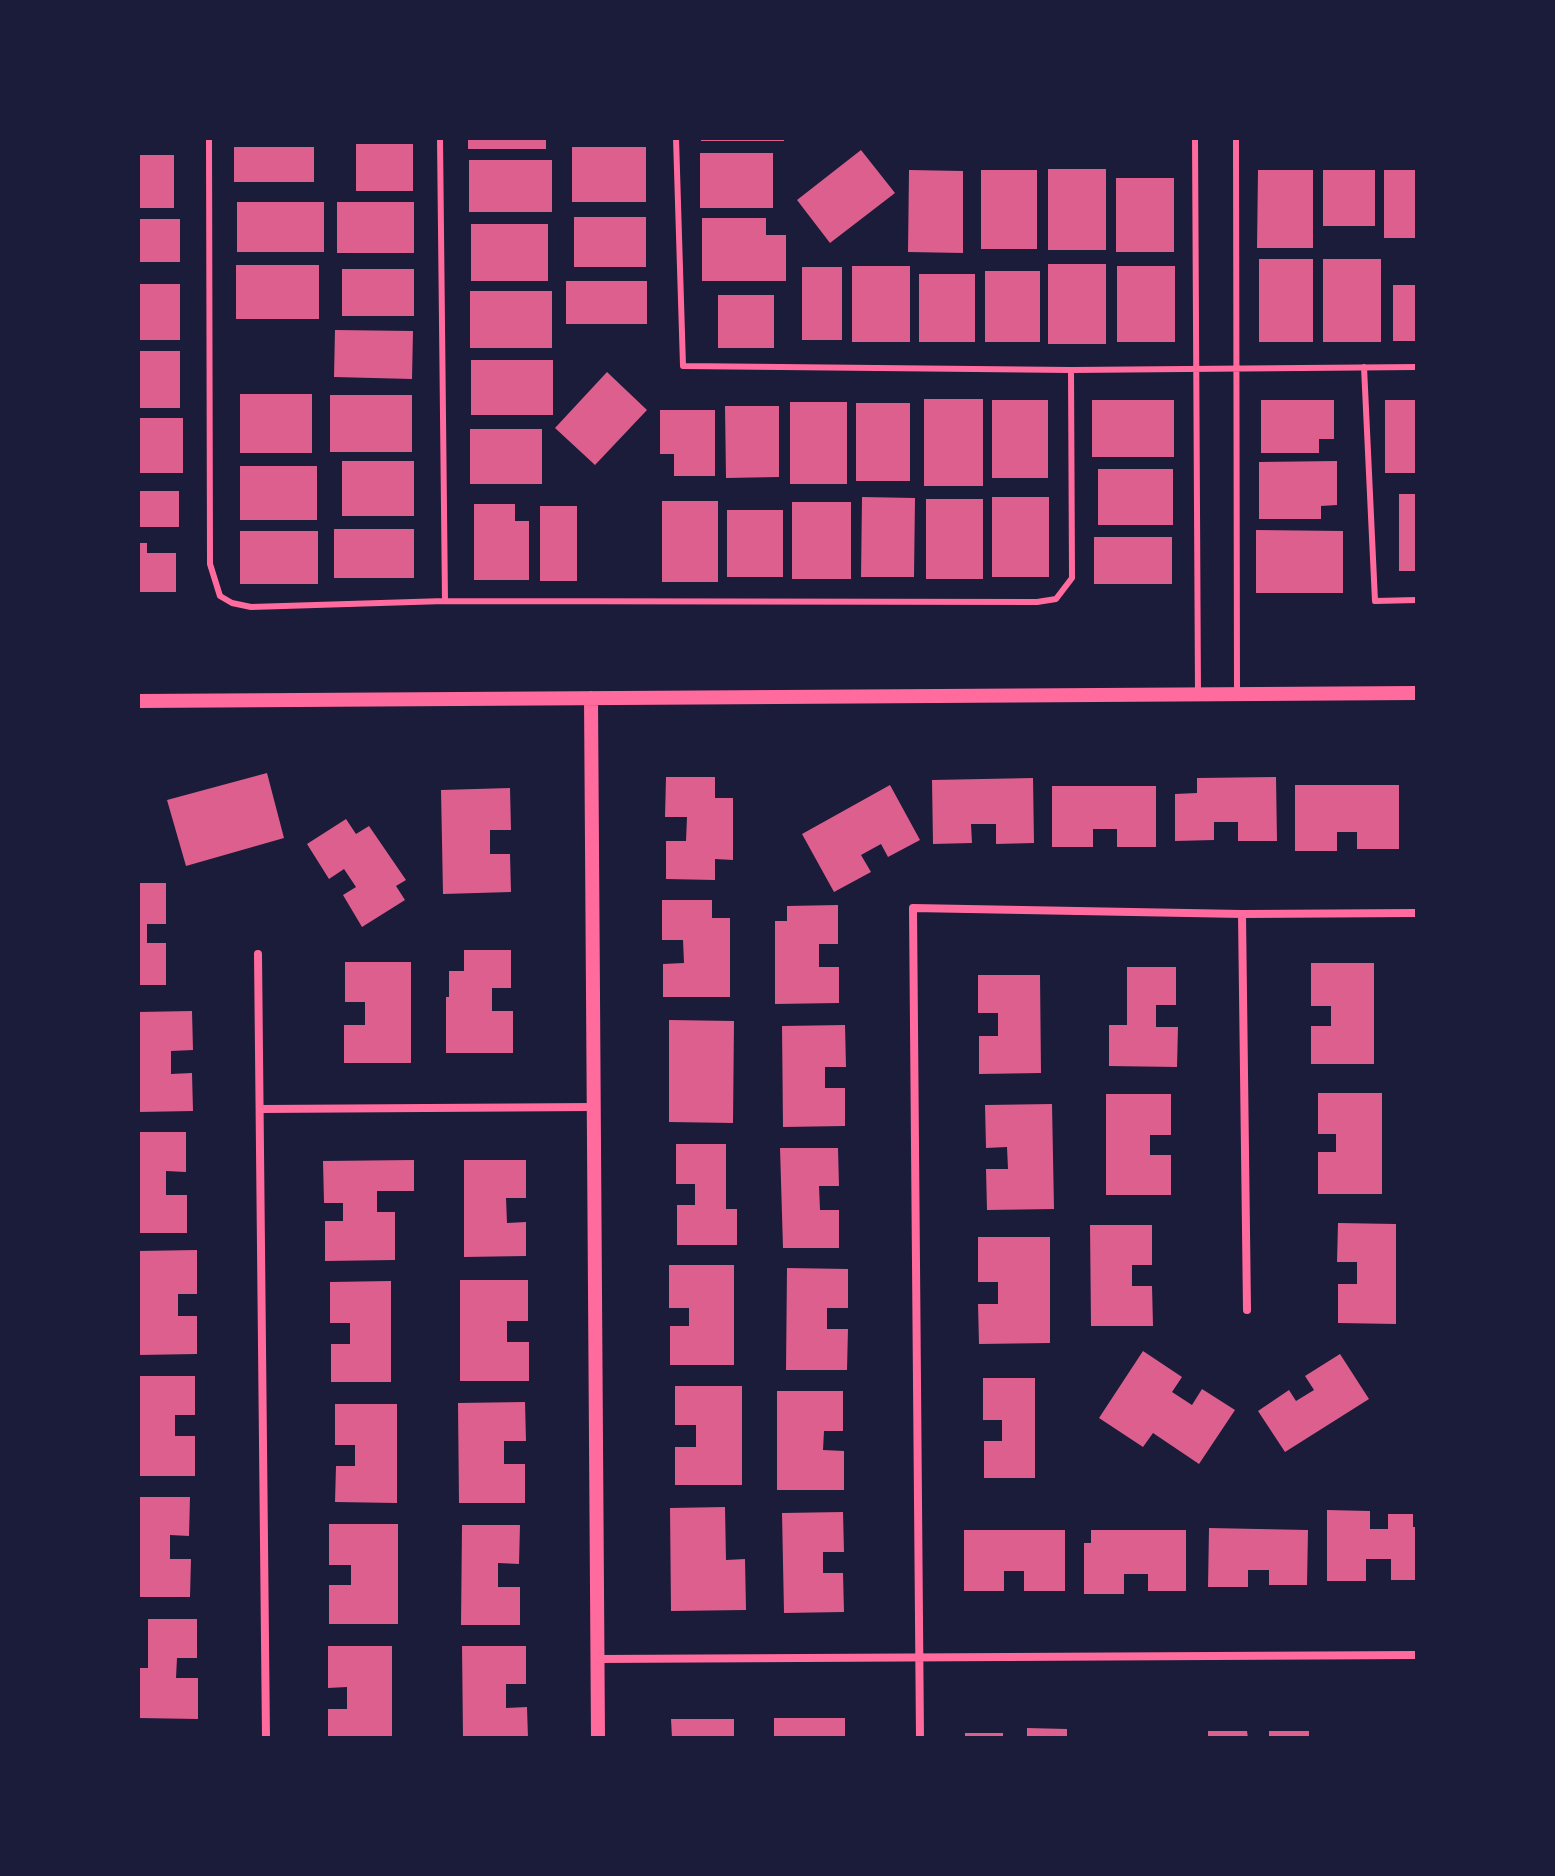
<!DOCTYPE html>
<html>
<head>
<meta charset="utf-8">
<style>
	body { margin:0 }
	#map { position:relative; width:1555px; height:1876px; overflow:hidden; background:#1b1b3a; font-family:"Noto Sans",sans-serif }
	canvas { display:block }
	.frame { position:absolute; inset:0; border:140px solid #1b1b3a; pointer-events:none }
</style>
</head>
<body>
<div id="map">
<canvas width="1555" height="1876"></canvas>
<div class="frame"></div>
</div>
<script>
const c = document.querySelector('canvas').getContext('2d');
c.lineJoin = 'round';
function fill(path, color) {
  c.fillStyle = color;
  c.fill(path, 'evenodd');
}
function poly(rows) {
  const path = new Path2D();
  for (const r of rows) {
    path.moveTo(r[0], r[1]);
    for (let i = 2; i < r.length; i += 2) path.lineTo(r[i], r[i + 1]);
  }
  return path;
}
function trace(path, color, width, dash) {
  c.strokeStyle = color;
  c.lineWidth = width;
  c.lineCap = dash ? 'butt' : 'round';
  c.setLineDash(dash || []);
  c.stroke(path);
}
fill(poly([
	[468,138,546,138,546,149,468,149],
	[701,138,784,138,784,141,701,141],
	[356,144,413,144,413,191,356,191],
	[234,147,314,147,314,182,234,182],
	[572,147,646,147,646,202,572,202],
	[861,150,895,193,830,243,797,200],
	[700,153,773,153,773,208,700,208],
	[138,155,174,155,174,208,138,208],
	[469,160,552,160,552,212,469,212],
	[1048,169,1106,169,1106,250,1048,250],
	[909,170,963,171,963,253,908,252],
	[981,170,1037,170,1037,249,981,249],
	[1258,170,1313,170,1313,248,1257,248],
	[1323,170,1375,170,1375,226,1323,226],
	[1384,170,1417,170,1417,238,1384,238],
	[1116,178,1174,178,1174,252,1116,252],
	[237,202,324,202,324,252,237,252],
	[337,202,414,202,414,253,337,253],
	[574,217,646,217,646,267,574,267],
	[702,218,766,218,766,235,786,235,786,281,702,281],
	[138,219,180,219,180,262,138,262],
	[471,224,548,224,548,281,471,281],
	[1259,259,1313,259,1313,342,1259,342],
	[1323,259,1381,259,1381,342,1323,342],
	[1048,264,1106,264,1106,344,1048,344],
	[236,265,319,265,319,319,236,319],
	[852,266,910,266,910,342,852,342],
	[1117,266,1175,266,1175,342,1117,342],
	[802,267,842,267,842,340,802,340],
	[342,269,414,269,414,316,342,316],
	[985,271,1040,271,1040,342,985,342],
	[919,274,975,274,975,342,919,342],
	[566,281,647,281,647,324,566,324],
	[138,284,180,284,180,340,138,340],
	[1393,285,1417,285,1417,341,1393,341],
	[470,291,552,291,552,348,470,348],
	[718,295,774,295,774,348,718,348],
	[335,330,413,331,412,379,334,377],
	[138,351,180,351,180,408,138,408],
	[471,360,553,360,553,415,471,415],
	[607,372,647,410,595,465,555,428],
	[240,394,312,394,312,453,240,453],
	[330,395,412,395,412,452,330,452],
	[924,399,983,399,983,486,924,486],
	[992,400,1048,400,1048,478,992,478],
	[1092,400,1174,400,1174,457,1092,457],
	[1261,400,1334,400,1334,439,1319,439,1319,453,1261,453],
	[1385,400,1417,400,1417,473,1385,473],
	[790,402,847,402,847,484,790,484],
	[856,403,910,403,910,481,856,481],
	[725,406,779,406,779,477,726,478],
	[660,410,715,410,715,476,674,476,674,454,660,454],
	[138,418,183,418,183,473,138,473],
	[470,429,542,429,542,484,470,484],
	[342,461,414,461,414,516,342,516],
	[1337,461,1337,505,1321,506,1321,519,1259,519,1259,462],
	[240,466,317,466,317,520,240,520],
	[1098,469,1173,469,1173,525,1098,525],
	[138,491,179,491,179,527,138,527],
	[1399,494,1417,494,1417,571,1399,571],
	[862,497,915,498,914,577,861,577],
	[992,497,1049,497,1049,577,992,577],
	[926,499,983,499,983,579,926,579],
	[662,501,718,501,718,582,662,582],
	[792,502,851,502,851,579,792,579],
	[474,504,515,504,515,521,529,521,529,580,474,580],
	[540,506,577,506,577,581,540,581],
	[727,510,783,510,783,577,727,577],
	[334,529,414,529,414,578,334,578],
	[1256,530,1343,531,1343,593,1256,593],
	[240,531,318,531,318,584,240,584],
	[1094,537,1172,537,1172,584,1094,584],
	[138,543,147,543,147,553,176,553,176,592,138,592],
	[267,773,284,838,186,866,167,800],
	[666,777,715,777,715,798,733,798,733,860,715,859,715,880,666,879,666,841,686,841,687,817,665,817],
	[1276,777,1277,841,1238,841,1238,822,1214,822,1214,840,1175,841,1175,794,1197,793,1197,778],
	[1033,778,1034,843,996,844,996,824,971,824,972,843,933,844,932,780],
	[890,785,920,840,888,857,881,844,861,855,871,872,834,892,802,834],
	[1295,785,1399,785,1399,849,1357,849,1357,832,1337,832,1337,851,1295,851],
	[1052,786,1156,786,1156,847,1117,847,1117,829,1093,829,1093,847,1052,847],
	[510,788,511,830,490,830,490,854,510,854,511,892,443,894,441,790],
	[346,819,356,834,369,826,406,880,396,886,405,900,362,927,343,895,356,887,344,869,329,879,307,844],
	[138,883,166,883,166,924,147,924,147,943,166,943,166,985,138,985],
	[662,900,712,900,712,918,730,918,730,997,663,997,663,964,684,963,683,940,662,940],
	[838,905,838,944,819,944,819,967,839,967,839,1003,775,1004,775,921,787,921,787,906],
	[464,950,511,950,511,988,492,988,492,1011,513,1011,513,1053,446,1053,446,997,449,997,449,971,464,971],
	[345,962,411,962,411,1063,344,1063,344,1025,365,1025,365,1002,345,1002],
	[1311,963,1374,963,1374,1064,1311,1064,1311,1026,1331,1026,1331,1006,1311,1006],
	[1127,967,1176,967,1176,1005,1156,1005,1156,1027,1178,1027,1177,1067,1109,1066,1109,1025,1127,1025],
	[978,975,1040,975,1041,1073,979,1074,979,1036,998,1036,998,1013,978,1013],
	[192,1011,193,1050,171,1051,171,1074,192,1073,193,1111,138,1112,138,1012],
	[669,1020,734,1021,733,1123,669,1122],
	[845,1025,846,1067,825,1067,825,1088,845,1088,845,1126,783,1127,782,1026],
	[1318,1093,1382,1093,1382,1194,1318,1194,1318,1152,1336,1152,1336,1134,1318,1134],
	[1106,1094,1171,1094,1171,1135,1150,1135,1150,1155,1171,1155,1171,1195,1106,1195],
	[1052,1104,1054,1209,987,1210,986,1169,1008,1169,1007,1147,986,1148,985,1105],
	[138,1132,186,1132,186,1172,166,1171,166,1195,187,1195,187,1233,138,1233],
	[676,1144,726,1144,726,1209,737,1209,737,1245,677,1245,677,1205,695,1205,695,1184,676,1184],
	[780,1148,838,1148,839,1186,819,1186,820,1210,839,1210,839,1248,783,1248],
	[414,1160,414,1191,377,1191,377,1212,395,1212,395,1260,325,1261,325,1221,343,1221,343,1203,324,1203,323,1161],
	[464,1160,526,1160,526,1198,506,1198,507,1223,526,1222,526,1256,464,1257],
	[1338,1223,1396,1224,1396,1324,1338,1323,1338,1284,1357,1284,1357,1262,1337,1262],
	[1090,1225,1152,1225,1152,1265,1132,1265,1132,1286,1152,1286,1153,1326,1091,1326],
	[978,1237,1050,1237,1050,1343,979,1344,978,1304,998,1304,998,1282,978,1282],
	[197,1250,197,1294,178,1294,178,1316,197,1316,197,1354,138,1355,138,1251],
	[669,1265,734,1265,734,1365,670,1365,670,1326,689,1326,689,1308,669,1308],
	[787,1268,848,1269,848,1308,827,1308,827,1329,848,1329,847,1370,786,1370],
	[460,1280,528,1280,528,1321,507,1321,507,1342,529,1342,529,1381,460,1381],
	[391,1281,391,1382,331,1382,331,1344,350,1344,350,1323,330,1323,330,1282],
	[1143,1351,1182,1377,1172,1392,1192,1405,1202,1389,1235,1410,1199,1464,1153,1433,1143,1447,1099,1418],
	[1340,1354,1369,1399,1285,1452,1258,1411,1289,1390,1296,1401,1314,1390,1305,1376],
	[138,1376,195,1376,195,1415,175,1415,175,1436,195,1436,195,1476,138,1476],
	[983,1378,1035,1378,1035,1478,984,1478,984,1441,1002,1441,1002,1420,983,1420],
	[675,1386,742,1386,742,1485,675,1485,675,1447,696,1447,696,1425,675,1425],
	[777,1391,843,1391,843,1431,824,1431,823,1450,844,1451,844,1490,777,1490],
	[525,1402,526,1441,504,1441,504,1464,525,1464,525,1503,459,1503,458,1403],
	[335,1404,397,1404,397,1503,335,1502,336,1466,355,1466,355,1445,335,1445],
	[138,1497,190,1497,189,1536,170,1535,170,1559,191,1559,190,1597,138,1597],
	[725,1507,726,1560,745,1559,746,1610,671,1611,670,1508],
	[1327,1510,1370,1511,1370,1529,1388,1529,1388,1514,1413,1514,1413,1527,1417,1527,1417,1580,1391,1580,1391,1559,1366,1559,1366,1581,1327,1581],
	[843,1512,844,1552,823,1552,823,1573,843,1573,844,1612,784,1613,782,1513],
	[329,1524,398,1524,398,1624,329,1624,329,1585,351,1585,351,1565,329,1565],
	[462,1525,520,1525,519,1564,498,1563,498,1587,520,1587,520,1625,461,1625],
	[1209,1528,1308,1530,1307,1585,1269,1585,1269,1570,1248,1570,1248,1587,1208,1587],
	[964,1530,1065,1530,1065,1591,1024,1591,1024,1571,1004,1571,1004,1591,964,1591],
	[1091,1530,1186,1530,1186,1591,1148,1591,1148,1574,1124,1574,1124,1594,1084,1594,1084,1543,1091,1543],
	[148,1619,197,1619,197,1658,177,1658,176,1678,198,1678,198,1719,138,1718,138,1668,148,1668],
	[328,1646,392,1646,392,1738,328,1738,328,1709,347,1709,347,1687,328,1688],
	[462,1646,526,1646,526,1684,506,1684,506,1708,527,1707,528,1738,463,1738],
	[774,1718,845,1718,845,1738,774,1738],
	[671,1719,734,1719,734,1738,672,1738],
	[1027,1728,1067,1729,1067,1738,1027,1738],
	[1208,1731,1247,1731,1248,1738,1208,1738],
	[1269,1731,1309,1731,1309,1738,1269,1738],
	[965,1733,1003,1733,1003,1738,965,1738]
]), '#dd5f8e');
trace(poly([
	[209,138,210,564,220,596,232,603,251,607,445,601,1037,602,1056,599,1072,578,1071,370],
	[440,138,445,601],
	[676,138,683,366,1071,370,1417,367],
	[1195,138,1198,694],
	[1236,138,1237,692],
	[1364,367,1375,601,1417,600]
]), '#ff6b9d', 6);
trace(poly([
	[1242,914,1247,1310],
	[258,954,266,1738],
	[260,1109,594,1107],
	[597,1659,1417,1655],
	[920,1738,913,908,1242,914,1417,913]
]), '#ff6b9d', 8);
trace(poly([
	[591,698,598,1738],
	[138,701,1417,693]
]), '#ff6b9d', 14);
</script>
</body>
</html>
